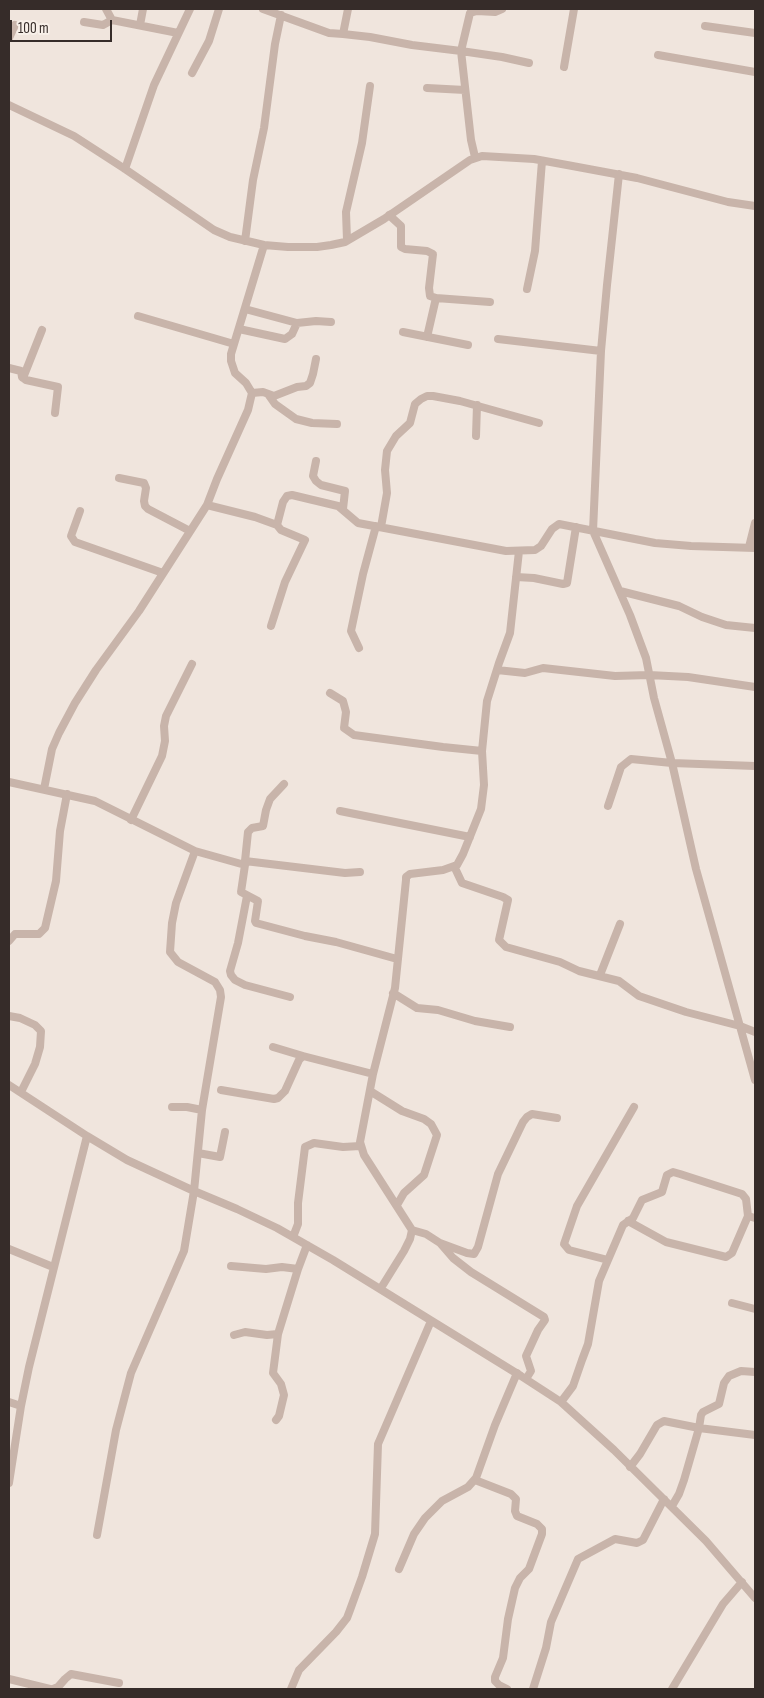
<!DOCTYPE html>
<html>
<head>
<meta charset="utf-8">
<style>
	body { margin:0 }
	#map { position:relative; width:764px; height:1698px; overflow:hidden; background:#f0e5dd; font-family:"Sofia Sans Condensed",sans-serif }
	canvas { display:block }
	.frame { position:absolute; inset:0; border:10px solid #362c29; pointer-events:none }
	.scale { position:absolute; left:10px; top:20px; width:102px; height:22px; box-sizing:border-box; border:2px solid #362c29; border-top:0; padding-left:6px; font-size:15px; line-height:18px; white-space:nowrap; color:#362c29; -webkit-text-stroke:4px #f8f0e9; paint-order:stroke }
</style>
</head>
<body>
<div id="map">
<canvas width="764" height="1698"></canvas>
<div class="frame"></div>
<div class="scale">100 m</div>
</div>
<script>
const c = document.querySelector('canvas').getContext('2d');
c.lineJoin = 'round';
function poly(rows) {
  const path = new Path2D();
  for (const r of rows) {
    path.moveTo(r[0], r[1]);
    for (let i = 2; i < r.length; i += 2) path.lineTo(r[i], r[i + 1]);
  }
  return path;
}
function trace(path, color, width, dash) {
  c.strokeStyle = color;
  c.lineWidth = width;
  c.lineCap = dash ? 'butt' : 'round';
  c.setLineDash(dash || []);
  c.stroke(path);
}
trace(poly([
	[106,9,112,20,178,33],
	[263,9,329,33,343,34,348,9],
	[502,9,495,12,477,11,470,13,461,51,502,57,529,63],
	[84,22,103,25,112,20],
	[140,25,143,9],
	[705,26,755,33],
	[343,34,370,37,412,45,461,51,471,140,475,157],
	[9,38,15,25],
	[658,55,755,72],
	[564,67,574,9],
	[192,73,209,41,219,9],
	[427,88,465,90],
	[9,105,74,136,125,169,214,230,230,237,264,245,288,247,317,247,331,245,345,242,384,219,470,160,482,156,534,159,567,165,637,178,728,202,755,206],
	[125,169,154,85,190,9],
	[619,174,607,285,601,351,593,531,630,615,646,658,654,698,672,763,696,869,755,1080],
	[389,215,401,226,401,247,405,249,427,251,433,254,429,288,430,296,436,298,490,302],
	[347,240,346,212,362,143,370,86],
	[245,241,253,180,264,128,275,44,281,15],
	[527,289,535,251,542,161],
	[245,309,297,323],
	[138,316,234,344],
	[239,329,285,339,292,334,297,323,316,321,331,322],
	[403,332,468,345],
	[427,337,436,298],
	[498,339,601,351],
	[9,368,21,371,22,377,26,380,58,387,55,413],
	[23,378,42,330],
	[252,393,263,392,274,396,297,387,306,386,310,383,313,374,316,359],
	[268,394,275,404,296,419,312,423,337,424],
	[476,436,477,405],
	[316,461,313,476,316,481,321,485,345,491,343,509],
	[119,478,144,483,146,488,144,501,145,506,148,509,190,531],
	[207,505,255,517,277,525,283,502,287,496,292,495,338,506,358,523,506,551,535,550,541,546,552,529,559,524,655,543,691,546,755,548],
	[80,511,71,536,75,542,163,573],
	[381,527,387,493,385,470,387,451,396,436,410,423,415,404,421,399,427,396,433,396,460,401,539,423],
	[749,547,755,523],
	[516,577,534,578,563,584,567,583,576,527],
	[620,591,679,606,702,617,726,625,755,628],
	[271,626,285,582,305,540,281,530,277,525],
	[359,648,351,631,363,574,376,526],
	[497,670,525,673,543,668,615,676,649,675,688,677,755,687],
	[330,693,343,701,346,712,344,728,354,735,443,747,482,751],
	[9,782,95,801,195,851,176,903,172,923,170,952,178,962,215,982,220,990,221,997,202,1110,194,1191,237,1209,277,1228,333,1260,521,1376,561,1402,614,1450,706,1541,755,1598],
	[44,789,52,749,59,733,75,703,96,670,139,611,207,505,217,479,248,410,252,393,246,383,235,373,231,361,231,354,264,245],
	[608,806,621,767,631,759,672,763,755,766],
	[340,811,470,837],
	[131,820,162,756,165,741,164,726,166,716,192,664],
	[195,851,245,865,241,892,258,901,255,921,256,923,305,936,336,942,397,959],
	[245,861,248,832,252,828,263,826,266,810,270,799,284,784],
	[245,865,245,861,345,873,360,872],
	[454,866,462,883,503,897,508,900,499,940,506,947,560,962,579,971,619,981,639,996,686,1012,740,1026,755,1032],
	[247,896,238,943,230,971,231,975,235,980,245,985,290,997],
	[9,941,15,934,39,934,45,928,56,881,60,831,67,794],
	[600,975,620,924],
	[393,993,417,1008,438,1010,475,1021,510,1027],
	[9,1016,20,1018,35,1025,41,1031,40,1047,35,1064,21,1092],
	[273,1047,303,1056],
	[9,1085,87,1136,127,1160,194,1191,184,1251,131,1373,116,1430,97,1535],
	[221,1090,274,1099,278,1098,285,1091,299,1060,303,1056,373,1074],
	[370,1091,402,1111,424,1119,431,1124,437,1135,424,1175,404,1193,397,1205],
	[172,1107,187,1107,202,1110],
	[198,1153,220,1157,225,1132],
	[628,1221,666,1242,726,1257,732,1253,748,1216],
	[412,1230,426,1234,440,1243,467,1253,474,1254,478,1247,498,1174,523,1122,527,1117,532,1114,557,1118],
	[293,1237,298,1224,298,1203,305,1147,314,1143,343,1147,360,1146],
	[440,1243,453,1258,471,1272,544,1317,545,1320,538,1330,526,1356,531,1371,526,1379],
	[9,1249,53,1267],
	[608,1260,569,1250,564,1244,577,1206,634,1107],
	[231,1266,266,1269,282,1267,298,1269],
	[381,1288,404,1251,410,1239,412,1230,364,1155,360,1142,373,1074,395,988,406,880,406,877,410,874,443,870,457,865,463,854,481,809,484,785,482,751,487,701,499,663,510,633,519,551],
	[732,1303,755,1309],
	[234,1335,245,1332,267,1335,278,1334],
	[9,1402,21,1406],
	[561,1402,573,1386,582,1360,588,1344,599,1281,623,1225,633,1218,642,1200,662,1192,667,1175,673,1172,680,1174,742,1194,746,1199,748,1216,755,1218],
	[276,1420,279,1416,284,1395,281,1384,273,1373,278,1334,298,1269,307,1245],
	[630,1467,640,1454,657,1425,664,1421,699,1428,755,1435],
	[475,1480,511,1494,516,1499,515,1511,517,1516,537,1524,542,1529,542,1534,529,1569,520,1578,515,1588,508,1619,503,1658,495,1677,495,1681,499,1685,507,1689],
	[9,1483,21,1406,29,1367,87,1136],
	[672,1506,679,1494,684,1480,699,1428,701,1415,703,1412,719,1404,724,1383,729,1376,741,1371,755,1372],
	[399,1569,414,1534,425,1518,442,1501,468,1487,476,1478,495,1425,517,1373],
	[9,1679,50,1689],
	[53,1689,58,1687,65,1679,71,1674,119,1683],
	[291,1689,299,1670,336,1632,347,1618,350,1610,362,1577,375,1534,378,1444,431,1321],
	[533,1689,546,1648,551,1622,578,1559,615,1539,637,1543,643,1540,664,1499],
	[672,1689,723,1604,742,1582]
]), '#c8b4aa', 8);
</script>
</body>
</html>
